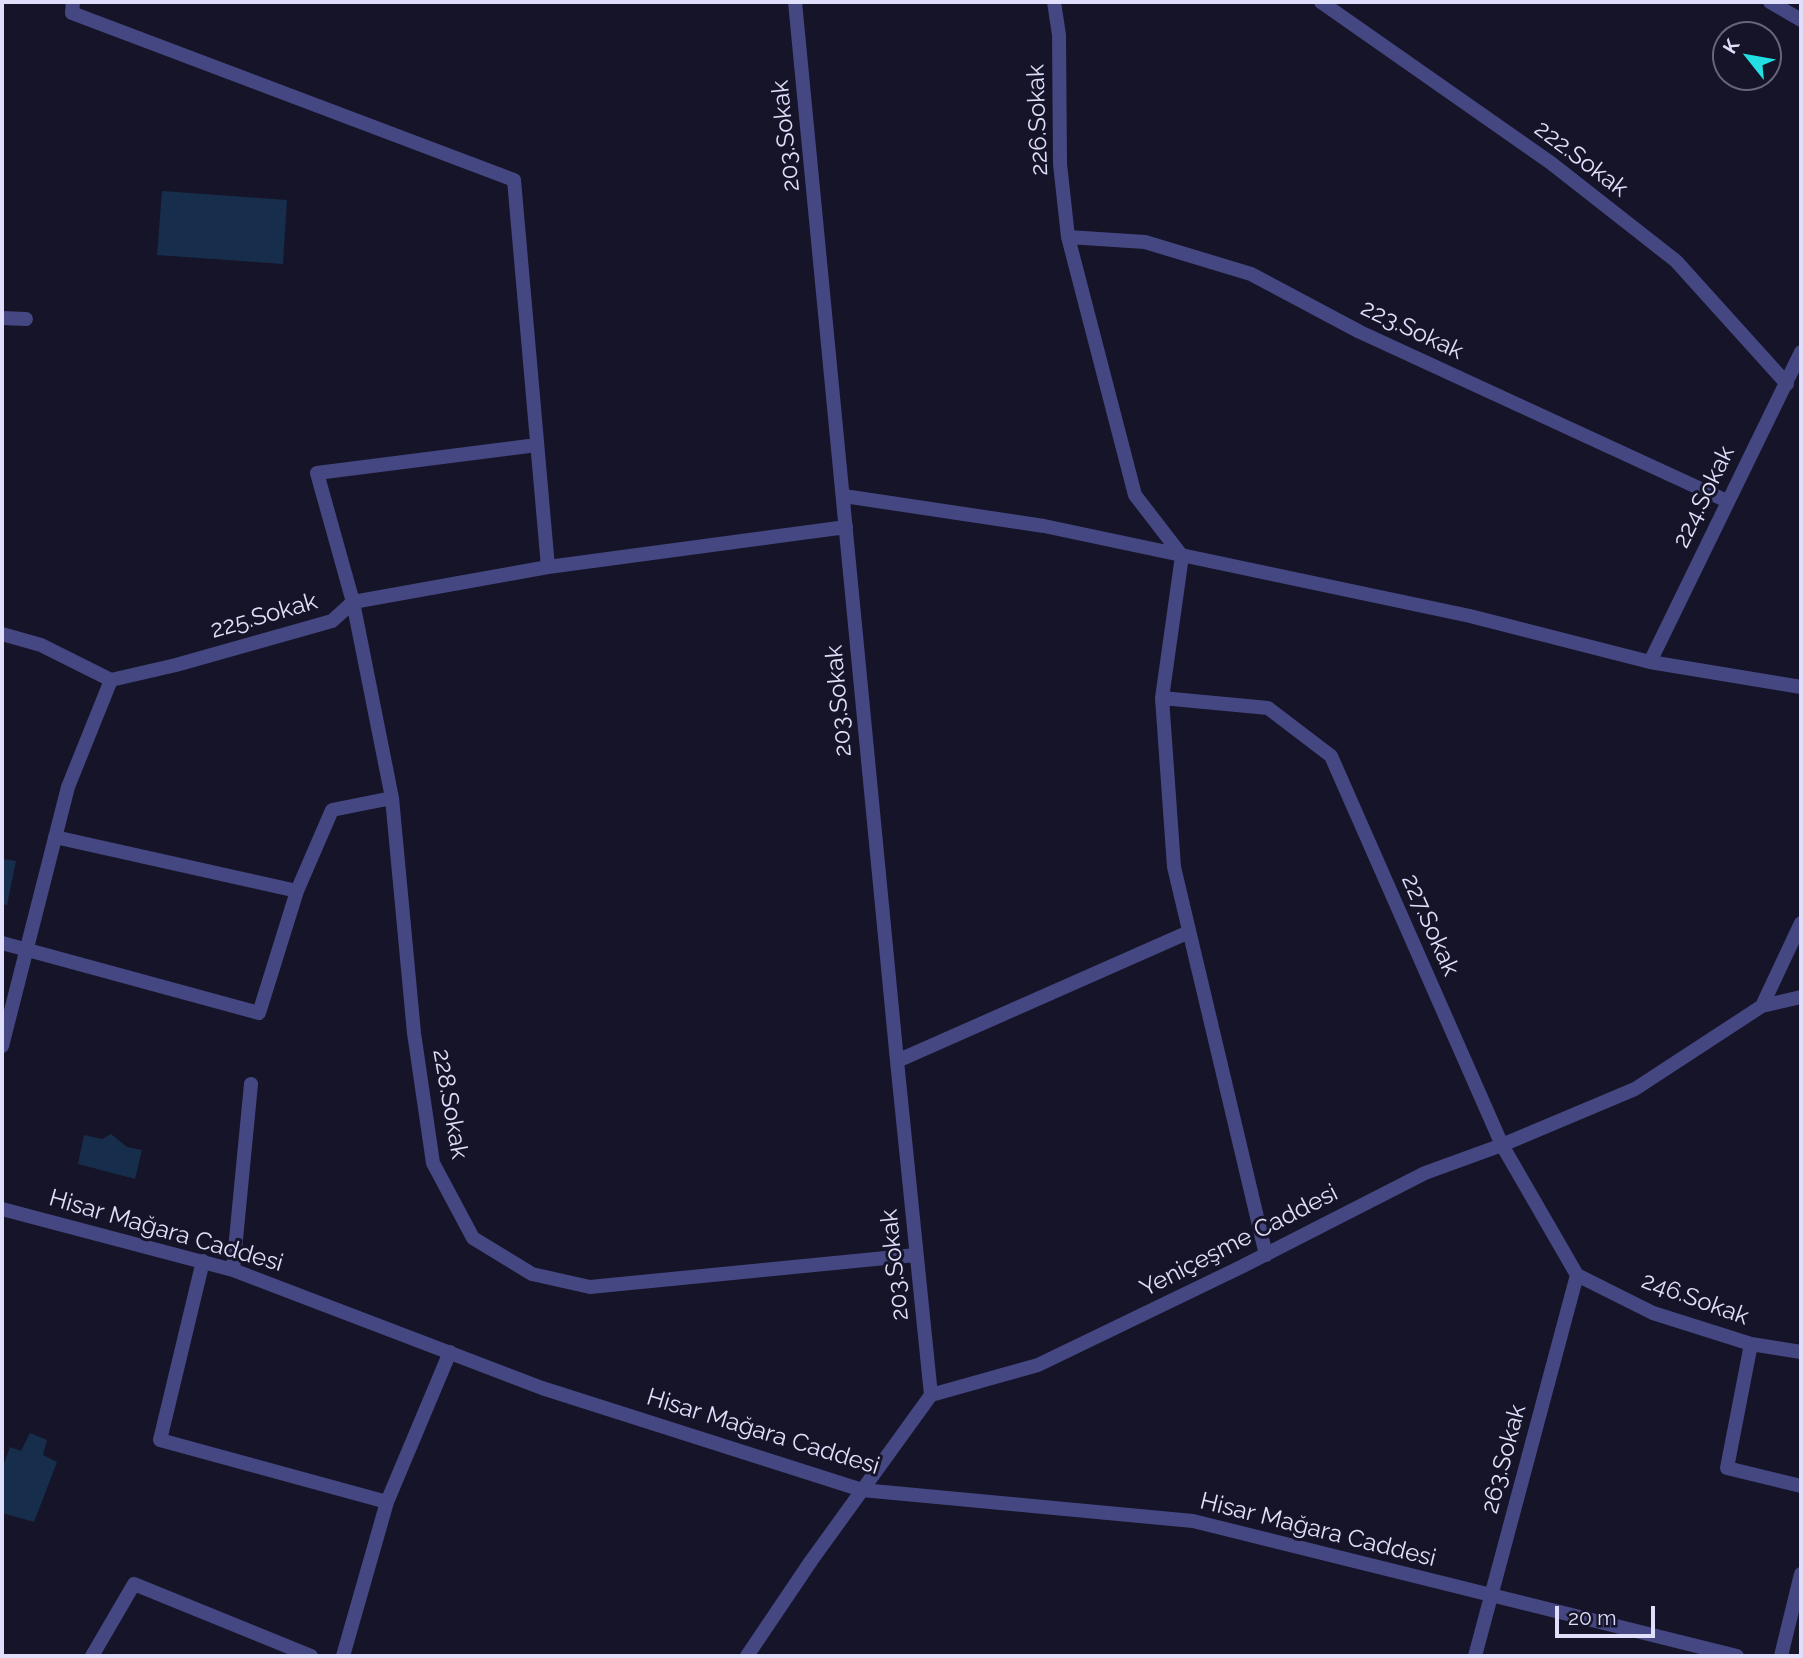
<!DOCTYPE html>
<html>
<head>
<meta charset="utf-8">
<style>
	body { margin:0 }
	#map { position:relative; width:1803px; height:1658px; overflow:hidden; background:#161428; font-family:Raleway,sans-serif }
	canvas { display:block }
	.frame { position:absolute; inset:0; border:4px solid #e0dffb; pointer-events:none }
	.north { position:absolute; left:1712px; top:21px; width:70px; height:70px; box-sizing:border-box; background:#161428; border:2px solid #67657c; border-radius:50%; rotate:301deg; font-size:19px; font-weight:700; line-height:28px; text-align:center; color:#e0dffb }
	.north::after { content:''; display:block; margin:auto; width:24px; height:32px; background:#22dfe4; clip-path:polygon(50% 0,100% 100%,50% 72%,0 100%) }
	.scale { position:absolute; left:1555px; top:1606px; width:100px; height:32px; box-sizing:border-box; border:4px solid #e0dffb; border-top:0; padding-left:9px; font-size:21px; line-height:24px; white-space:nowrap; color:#e0dffb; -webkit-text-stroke:5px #161428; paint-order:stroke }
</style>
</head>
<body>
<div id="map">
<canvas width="1803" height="1658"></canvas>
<div class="frame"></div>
<div class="north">K</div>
<div class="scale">20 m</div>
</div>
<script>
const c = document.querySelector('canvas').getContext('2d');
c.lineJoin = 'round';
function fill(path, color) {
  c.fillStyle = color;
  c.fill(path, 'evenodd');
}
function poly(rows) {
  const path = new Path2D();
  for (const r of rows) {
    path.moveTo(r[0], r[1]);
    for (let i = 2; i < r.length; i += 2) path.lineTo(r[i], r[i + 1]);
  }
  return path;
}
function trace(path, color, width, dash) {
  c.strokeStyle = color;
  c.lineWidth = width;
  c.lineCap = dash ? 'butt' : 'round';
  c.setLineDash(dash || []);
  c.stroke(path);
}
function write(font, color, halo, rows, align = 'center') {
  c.font = font + ' Raleway,sans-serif';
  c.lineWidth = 6;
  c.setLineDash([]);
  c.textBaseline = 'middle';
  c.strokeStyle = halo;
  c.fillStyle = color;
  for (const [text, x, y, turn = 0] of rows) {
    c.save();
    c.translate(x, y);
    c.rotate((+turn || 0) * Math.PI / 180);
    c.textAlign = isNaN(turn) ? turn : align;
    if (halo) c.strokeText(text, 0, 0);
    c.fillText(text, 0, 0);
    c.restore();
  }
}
fill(poly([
	[162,191,287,200,283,264,157,255],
	[2,859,16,861,7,905,2,904],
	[111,1134,127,1147,142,1150,135,1179,78,1164,84,1135,102,1139],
	[30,1433,47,1440,43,1455,57,1462,34,1522,2,1513,2,1469,10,1447,21,1451]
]), '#162e4b');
trace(poly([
	[73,2,72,13,514,180,548,567],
	[795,2,897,1061,931,1395],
	[1054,2,1059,35,1060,164,1068,237,1135,495,1182,556,1162,698,1174,867,1266,1255],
	[1321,2,1551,163,1676,261,1787,384],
	[1770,2,1801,20],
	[1068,237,1145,242,1251,274,1360,332,1727,501],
	[2,318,26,319],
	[537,445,317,473,353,602,392,798,414,1033,433,1163,473,1238,532,1274,590,1287,916,1255],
	[844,496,1044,526,1470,616,1650,662,1801,687],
	[2,634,41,645,111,680],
	[1650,662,1801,352],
	[1162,698,1268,708,1331,756,1502,1145,1577,1275],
	[297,891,332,810,392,798],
	[2,943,259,1013,297,891,55,837],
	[1762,1006,1801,997],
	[2,1046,68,787,111,680,176,665,332,621,353,602,548,567,846,527],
	[897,1061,1189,932],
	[2,1209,233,1270,542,1388,862,1490,1193,1521,1737,1656],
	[203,1261,160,1440,387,1502],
	[233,1270,251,1084],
	[1577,1275,1653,1313,1751,1344,1801,1352],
	[1751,1344,1727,1468,1801,1486],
	[92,1656,134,1584,311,1656],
	[343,1656,387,1502,450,1352],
	[747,1656,811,1561,931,1395,1038,1365,1241,1267,1425,1173,1502,1145,1635,1089,1762,1006,1801,923],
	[1475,1656,1577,1275],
	[1781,1656,1801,1574]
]), '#454782', 14);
write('24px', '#e0dffb', '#161428', [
	["226.Sokak",1038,120,-92],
	["203.Sokak",786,136,-96],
	["222.Sokak",1581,159,37],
	["223.Sokak",1412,330,25],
	["224.Sokak",1704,497,-64],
	["225.Sokak",264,616,-16],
	["203.Sokak",839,701,-95],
	["227.Sokak",1430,925,66],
	["228.Sokak",450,1104,80],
	["Hisar Mağara Caddesi",166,1231,16],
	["Yeniçeşme Caddesi",1239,1241,-27],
	["203.Sokak",895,1265,-96],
	["246.Sokak",1695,1299,20],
	["Hisar Mağara Caddesi",763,1432,17],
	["263.Sokak",1504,1459,-75],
	["Hisar Mağara Caddesi",1318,1530,14]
]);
</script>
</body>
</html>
